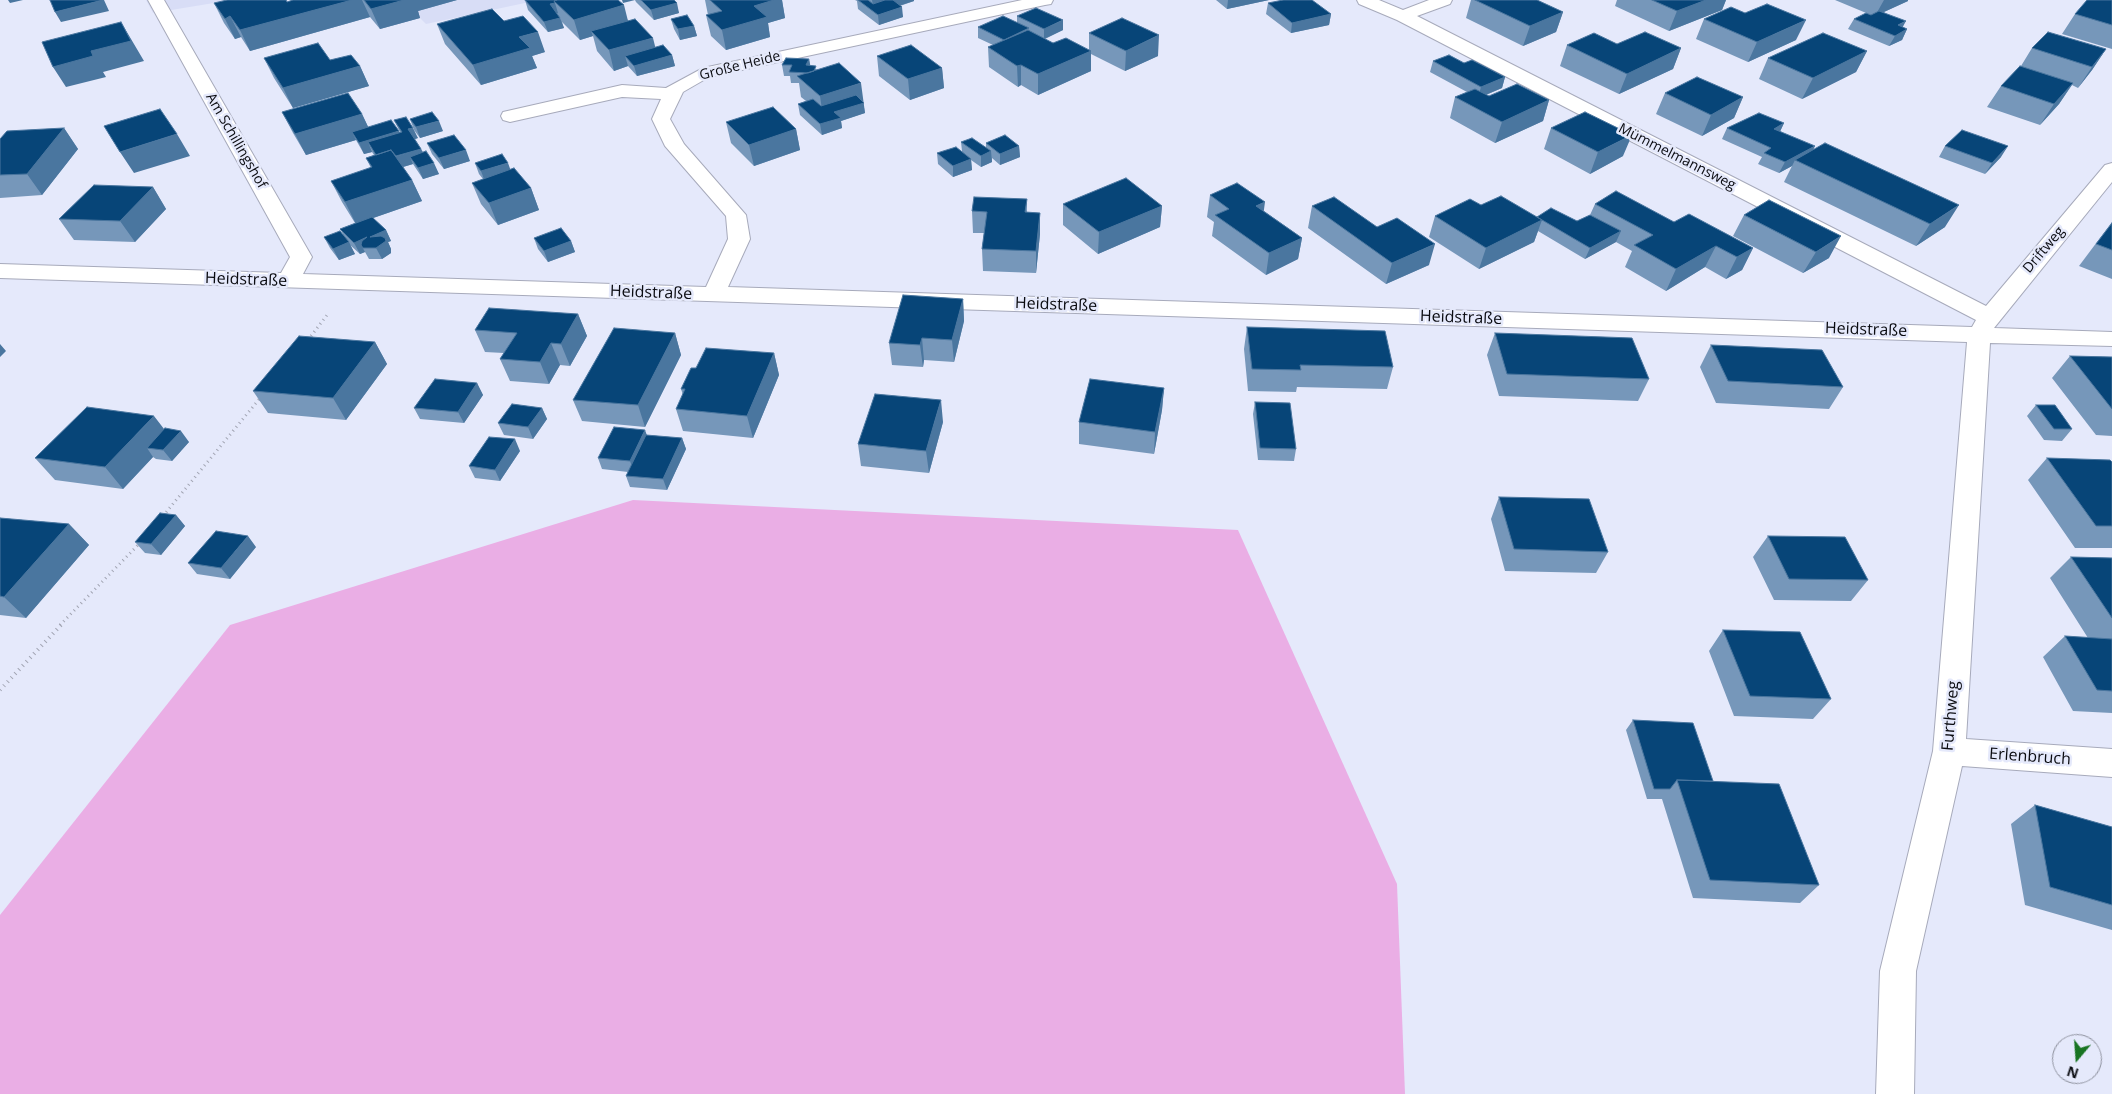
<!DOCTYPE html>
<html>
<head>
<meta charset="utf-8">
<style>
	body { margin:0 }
	#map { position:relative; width:2112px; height:1094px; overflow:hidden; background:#e5e9fb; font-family:"Open Sans",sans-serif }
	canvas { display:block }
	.north { position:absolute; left:2052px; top:1034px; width:50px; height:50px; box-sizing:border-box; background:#e5e9fb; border:1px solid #8d909d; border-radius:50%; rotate:198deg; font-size:14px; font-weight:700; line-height:20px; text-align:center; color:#0a0b10 }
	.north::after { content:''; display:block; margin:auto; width:18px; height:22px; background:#187422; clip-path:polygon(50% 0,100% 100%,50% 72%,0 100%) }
</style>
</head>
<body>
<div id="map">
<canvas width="2112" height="1094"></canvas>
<div class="north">N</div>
</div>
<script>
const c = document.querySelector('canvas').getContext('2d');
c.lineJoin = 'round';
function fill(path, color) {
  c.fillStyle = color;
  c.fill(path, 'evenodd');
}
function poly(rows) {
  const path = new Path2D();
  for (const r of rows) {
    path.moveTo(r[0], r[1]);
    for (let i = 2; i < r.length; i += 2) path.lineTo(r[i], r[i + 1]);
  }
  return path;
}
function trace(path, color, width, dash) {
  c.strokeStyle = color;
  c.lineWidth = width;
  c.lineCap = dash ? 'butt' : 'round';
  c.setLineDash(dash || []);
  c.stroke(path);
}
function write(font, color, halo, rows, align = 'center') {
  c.font = font + ' "Open Sans",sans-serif';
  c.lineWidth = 5;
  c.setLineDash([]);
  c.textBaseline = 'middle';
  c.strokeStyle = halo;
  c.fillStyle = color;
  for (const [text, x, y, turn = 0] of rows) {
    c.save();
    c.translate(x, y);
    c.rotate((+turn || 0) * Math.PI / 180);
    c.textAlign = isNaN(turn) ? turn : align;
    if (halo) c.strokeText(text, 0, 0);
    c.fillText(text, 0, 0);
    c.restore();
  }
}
fill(poly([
	[146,0,232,0,153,13],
	[402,0,539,0,426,24]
]), '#d8ddf6');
fill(poly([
	[633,500,1238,530,1397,884,1405,1094,0,1094,0,915,230,625]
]), '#eaaee5');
const minor = poly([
	[148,0,164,0,312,257,303,274,706,287,728,239,726,216,665,146,652,119,661,99,622,97,510,122,503,120,501,116,503,112,622,85,666,88,703,68,1022,0,1053,0,1051,4,1045,5,709,77,683,92,670,119,684,144,746,215,750,239,728,287,1972,327,1976,320,1397,20,1359,4,1357,0,1379,0,1403,10,1429,0,1452,0,1450,4,1417,16,1986,306,2105,165,2112,163,2112,182,1994,328,2112,332,2112,346,1990,343,1966,739,2112,749,2112,777,1962,766,1916,971,1914,1094,1876,1094,1880,971,1933,751,1967,342,0,278,0,264,281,273,290,257,148,0]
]);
trace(minor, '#a7aabb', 2);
trace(poly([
	[308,340,327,315],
	[163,516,261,397],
	[60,625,140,543]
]), '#a2a5b3', 3, [1, 4]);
trace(poly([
	[0,690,62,624]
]), '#a2a5b3', 4, [1, 4.5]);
fill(minor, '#fff');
fill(poly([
	[293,0,457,0,418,11,420,18,380,29,370,17,250,51,241,37,235,39,224,23,214,3,287,2],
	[525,0,618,0,628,21,655,47,672,55,675,66,637,76,628,66,614,71,597,51,593,36,580,40,562,22,564,28,548,32,528,10],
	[635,0,674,0,679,13,654,20,636,2],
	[705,0,782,0,785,18,768,23,770,37,726,50,711,36,706,15,708,15],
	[855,0,914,0,914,1,900,6,903,17,879,25,858,9,857,1],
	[1216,0,1269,0,1227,9],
	[1471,0,1537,0,1563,12,1556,32,1523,46,1466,18],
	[1617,0,1726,0,1722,10,1669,31,1615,6],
	[1835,0,1908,0,1908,1,1884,12,1902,27,1907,29,1902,40,1889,46,1848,29,1854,19,1871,15],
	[2112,0,2112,49,2062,34,2075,14],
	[1268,3,1331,14,1329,25,1291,33,1266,14],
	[1017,16,1063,30,1045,39,1053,43,1089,50,1089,33,1158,56,1125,71,1091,54,1091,71,1038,95,1021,85,1018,87,989,67,988,47,993,45,978,38,978,27,1017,22],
	[671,19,694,26,697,36,680,40,674,29],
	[1704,19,1796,40,1748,62,1696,39],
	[504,21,545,52,532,56,537,68,481,85,445,44,437,24],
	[1617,44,1681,48,1673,69,1619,94,1560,66,1567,45],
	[2032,48,2106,49,2092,70,2078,88,2072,85,2059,104,2040,125,1987,107,2001,86,2021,66],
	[1867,51,1856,72,1802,99,1759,79,1768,58],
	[877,56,942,68,944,88,910,100,879,76],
	[264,58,330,60,360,66,369,86,293,108,274,78],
	[809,59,810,65,863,102,865,113,841,121,842,128,822,135,800,115,798,104,806,101,801,97,799,83,791,83,790,76,784,76,782,65],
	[1433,61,1464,63,1505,77,1502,88,1486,95,1489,96,1549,100,1543,121,1495,143,1450,118,1455,97,1467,92,1430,72],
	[1665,93,1743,97,1734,118,1702,136,1656,114],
	[282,112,362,114,368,127,400,132,394,120,418,138,415,139,423,152,439,174,423,179,413,164,403,167,412,180,422,201,373,218,386,230,391,241,388,242,391,249,391,253,382,259,369,259,365,252,360,254,350,245,355,254,339,260,330,248,324,237,343,234,340,229,355,223,342,202,331,181,371,168,366,158,374,155,372,152,364,154,356,140,306,155,293,133],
	[410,119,443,131,420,138,414,130],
	[726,122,796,129,800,150,754,166,731,143],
	[1784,123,1780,131,1813,150,1945,227,1916,246,1784,182,1792,166,1779,173,1758,164,1762,157,1722,139,1727,128],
	[64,128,78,149,42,195,0,198,0,139],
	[1551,128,1623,156,1590,174,1544,149],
	[961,142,986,147,986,143,1019,146,1020,157,1000,165,992,158,992,162,981,167,971,160,972,170,953,177,938,164,937,153,962,151],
	[427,143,470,161,444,169,432,154],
	[1945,146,2001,157,1985,174,1939,157],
	[475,163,510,170,531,188,539,210,498,225,481,204,472,183,483,179,479,174],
	[153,187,166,209,135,242,74,240,59,219],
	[1210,195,1264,211,1302,238,1298,259,1266,275,1212,236,1214,222,1207,217],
	[1027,199,1027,212,1040,213,1040,234,1036,273,983,271,982,249,984,233,973,233,972,211],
	[1063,204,1162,206,1160,227,1098,254,1063,225],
	[1595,204,1674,222,1753,248,1742,270,1726,279,1705,267,1666,291,1625,267,1632,251,1616,242,1585,259,1538,231,1534,242,1479,269,1429,237,1435,216,1481,205,1537,217,1577,221,1590,215],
	[1312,206,1429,265,1386,284,1308,228],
	[1744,215,1829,258,1803,273,1733,236],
	[2112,222,2112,279,2079,266],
	[534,238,571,241,575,252,548,262,538,249],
	[963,299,964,321,954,362,924,360,923,367,892,365,889,343],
	[578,314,587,336,570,366,560,365,549,384,510,381,500,359,504,353,485,352,475,330],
	[1247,327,1393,367,1387,389,1297,387,1296,392,1248,391,1244,349],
	[675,333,681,355,645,427,582,421,573,400],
	[1495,333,1649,379,1638,401,1499,396,1487,355],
	[375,342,387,364,346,420,268,413,253,391],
	[1711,345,1843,387,1829,409,1716,403,1700,367],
	[774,353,779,375,753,438,683,431,676,409,683,395,681,389,696,368],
	[2070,356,2112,357,2112,436,2096,435,2052,378],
	[477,383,483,395,464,423,420,419,414,408],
	[1164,388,1162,410,1154,454,1079,444,1079,422],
	[1255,402,1296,449,1294,461,1258,460,1253,414],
	[2036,405,2072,429,2062,441,2044,440,2027,416],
	[542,408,547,419,533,439,504,435,498,423],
	[943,422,929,473,861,466,858,444],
	[164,429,189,442,172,461,156,459,153,457,123,489,55,480,35,458],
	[647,435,682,438,686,449,667,490,630,487,626,476,628,472,602,469,598,458],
	[520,451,500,481,475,478,469,466],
	[2047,458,2112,462,2112,548,2075,548,2028,480],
	[1499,497,1608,552,1596,573,1505,571,1491,519],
	[176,515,185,526,161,555,145,553,135,542],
	[0,518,69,524,89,545,26,618,0,615],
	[1768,536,1868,580,1851,601,1774,600,1753,557],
	[256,547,230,579,197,574,188,563],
	[2071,557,2112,558,2112,713,2073,711,2043,657,2065,636,2088,638,2050,578],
	[1723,630,1831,699,1813,719,1734,716,1709,651],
	[1633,720,1713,781,1819,885,1800,903,1693,898,1662,799,1647,799,1626,730],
	[2035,805,2112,827,2112,930,2025,905,2011,824]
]), '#7697ba');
fill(poly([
	[8,0,23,0,10,3],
	[103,0,104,0,109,11,61,22,55,12],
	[352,0,362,0,370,17,250,51,240,30],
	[404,0,457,0,418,11,420,18,380,29,371,9],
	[622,0,635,0,623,3],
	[774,0,782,0,785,18,768,23,770,37,726,50,722,30,754,6],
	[872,0,914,0,914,1,876,13,874,11],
	[1228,0,1269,0,1227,9],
	[1706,0,1726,0,1722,10,1669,31,1677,11],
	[1884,0,1908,0,1908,1,1875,16],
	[555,3,558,13,553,14,550,4],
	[677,3,679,13,654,20,651,10],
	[624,5,629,25,591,31,593,36,580,40,574,20],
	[902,7,903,17,879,25,878,15],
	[1563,12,1556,32,1523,46,1530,26],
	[1331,14,1329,25,1291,33,1292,23],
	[230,16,241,37,235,39,225,19],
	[560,18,564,28,548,32,544,22],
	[1063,20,1063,30,1044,39,1044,29],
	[1806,20,1796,40,1748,62,1757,42],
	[1906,21,1900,32,1898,25],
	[121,22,144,61,103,72,106,77,66,87,53,67,91,51],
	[694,26,697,36,680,40,678,29],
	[1907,29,1902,40,1889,46,1895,36],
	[538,32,545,52,532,56,537,68,481,85,473,65,519,37],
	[1159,35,1158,56,1125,71,1126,51],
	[653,38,658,58,625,56,628,66,614,71,609,50],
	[1681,48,1673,69,1619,94,1627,74],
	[2106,49,2092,70,2078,88,2092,67],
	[1091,51,1091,71,1038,95,1038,74],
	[1867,51,1856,72,1802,99,1813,78],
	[672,55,675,66,637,76,634,66],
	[809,59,811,69,806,65],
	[1021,65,1021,85,1018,87,1017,66],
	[360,66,369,86,293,108,283,88],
	[942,68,944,88,910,100,908,79],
	[1505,77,1502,88,1478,98,1481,87],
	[861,83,865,113,841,121,842,128,822,135,820,124,823,116,820,96],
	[2073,83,2059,104,2040,125,2054,104],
	[1743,97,1734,118,1702,136,1711,115],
	[1549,100,1543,121,1495,143,1502,122],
	[362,114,372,135,352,132,356,140,306,155,295,134],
	[439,121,443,131,420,138,416,127],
	[1784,123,1779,134,1774,129],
	[64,128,78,149,42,195,27,174],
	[413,128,418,138,412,140,408,129],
	[796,129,800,150,754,166,749,145],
	[399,131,404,142,368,142,372,152,364,154,359,143],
	[177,134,190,156,134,173,120,152],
	[1632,135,1623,156,1590,174,1598,152],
	[1019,146,1020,157,1000,165,1000,154],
	[1815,146,1810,157,1795,160,1792,166,1779,173,1785,162],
	[2008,146,2001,157,1985,174,1992,163],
	[421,149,426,160,410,157,413,164,386,172,381,161],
	[466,150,470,161,444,169,439,158],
	[991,151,992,162,981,167,981,156],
	[971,159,972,170,953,177,953,166],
	[434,163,439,174,423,179,418,168],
	[508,163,512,174,485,182,481,171],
	[412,180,422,201,356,224,345,202],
	[153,187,166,209,135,242,120,221],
	[531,188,539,210,498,225,489,203],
	[1265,202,1262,224,1256,206],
	[1959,205,1945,227,1916,246,1930,224],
	[1162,206,1160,227,1098,254,1099,232],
	[1040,213,1040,234,1036,273,1036,251],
	[1542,220,1534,242,1479,269,1486,248],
	[386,230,391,241,388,242,391,249,391,253,382,259,370,237],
	[1621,231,1616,242,1585,259,1590,248],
	[1841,236,1829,258,1803,273,1816,252],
	[367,237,361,245,365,252,360,254,354,243],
	[1302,238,1298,259,1266,275,1269,253],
	[571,241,575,252,548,262,544,251],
	[349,242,355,254,339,260,333,249],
	[1435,244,1429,265,1386,284,1392,263],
	[1716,246,1705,267,1666,291,1676,269],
	[1753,248,1742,270,1726,279,1737,257],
	[963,299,964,321,954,362,952,340],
	[578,314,587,336,570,366,561,344],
	[675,333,681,355,645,427,638,405],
	[922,338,924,360,923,367,920,345],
	[375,342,387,364,346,420,333,398],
	[551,343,560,365,549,384,540,362],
	[0,344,6,351,0,357],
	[774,353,779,375,753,438,747,416],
	[477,383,483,395,464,423,458,412],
	[1164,388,1162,410,1154,454,1155,432],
	[941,400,943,422,929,473,926,451],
	[542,408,547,419,533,439,528,427],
	[154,416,171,438,147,448,153,457,123,489,105,467],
	[645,430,649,441,634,472,630,461],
	[181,431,189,442,172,461,163,450],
	[682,438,686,449,667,490,663,479],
	[515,439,520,451,500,481,495,470],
	[176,515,185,526,161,555,151,544],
	[69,524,89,545,26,618,4,597],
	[248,536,256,547,230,579,221,568]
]), '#4a769f');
const building = poly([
	[50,0,103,0,55,12,50,0],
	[227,0,286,0,287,2,293,0,352,0,240,30,230,16,225,19,214,3,227,0],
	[364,0,404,0,371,9,364,0],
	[525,0,557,0,554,1,555,3,550,4,560,18,544,22,525,0],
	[557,0,618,0,624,5,574,20,554,1,557,0],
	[641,0,674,0,677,3,651,10,641,0],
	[710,0,774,0,754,6,767,17,722,30,706,15,722,11,710,0],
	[858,0,868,0,873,4,885,0,893,0,902,7,878,15,858,0],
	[1283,0,1312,0,1331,14,1292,23,1268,3,1283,0],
	[1475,0,1537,0,1563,12,1530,26,1475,0],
	[1652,0,1706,0,1677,11,1652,0],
	[2087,0,2112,0,2112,25,2075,14,2087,0],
	[1767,4,1806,20,1757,42,1704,19,1731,7,1745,13,1767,4],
	[1036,8,1063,20,1044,29,1017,16,1036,8],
	[492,9,504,21,523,16,538,32,519,37,530,48,473,65,437,24,492,9],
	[1879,11,1906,21,1898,25,1907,29,1895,36,1854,19,1866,13,1871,15,1879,11],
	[687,15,694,26,678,29,671,19,687,15],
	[1003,16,1029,28,1004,40,978,27,1003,16],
	[1122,18,1159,35,1126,51,1089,33,1122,18],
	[635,19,653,38,609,50,591,31,635,19],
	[121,22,131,41,91,51,93,56,53,67,42,42,121,22],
	[1028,30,1053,43,1066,38,1091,51,1038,74,1021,65,1017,66,988,47,1028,30],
	[1645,32,1681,48,1627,74,1567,45,1594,33,1617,44,1645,32],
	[2048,32,2106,49,2092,67,2032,48,2048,32],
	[1823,33,1867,51,1813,78,1768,58,1823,33],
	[318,43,330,60,351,55,360,66,283,88,264,58,318,43],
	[663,45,672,55,634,66,625,56,663,45],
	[911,45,942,68,908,79,877,56,911,45],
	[1449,55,1464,63,1472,60,1505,77,1481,87,1433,61,1449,55],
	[786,58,809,59,806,65,816,66,814,71,808,73,789,72,792,65,782,65,786,58],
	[839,63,861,83,820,96,797,76,839,63],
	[2020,66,2073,83,2054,104,2001,86,2020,66],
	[1697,77,1743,97,1711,115,1665,93,1697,77],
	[1517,84,1549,100,1502,122,1455,97,1475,89,1489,96,1517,84],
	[348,93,362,114,295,134,282,112,348,93],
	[856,95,864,103,834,112,841,118,820,124,798,104,813,99,821,106,856,95],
	[773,107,796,129,749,145,726,122,773,107],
	[160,109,177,134,120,152,104,126,160,109],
	[432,112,439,121,416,127,410,119,432,112],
	[1585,112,1632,135,1598,152,1551,128,1585,112],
	[1759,113,1784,123,1774,129,1815,146,1785,162,1764,153,1771,148,1727,128,1759,113],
	[406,117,413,128,408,129,421,149,396,156,391,150,376,155,368,142,402,132,394,120,406,117],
	[391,120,399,131,359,143,352,132,391,120],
	[64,128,27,174,0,175,0,139,7,131,64,128],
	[1962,130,2008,146,1992,163,1945,146,1962,130],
	[454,135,466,150,439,158,427,143,454,135],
	[1005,135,1019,146,1000,154,986,143,1005,135],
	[972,138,991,151,981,156,961,142,972,138],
	[1825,143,1959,205,1930,224,1795,160,1825,143],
	[956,147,971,159,953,166,937,153,956,147],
	[391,150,412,180,345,202,331,181,372,167,366,158,391,150],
	[426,151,434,163,418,168,410,157,426,151],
	[502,154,508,163,481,171,475,163,502,154],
	[514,168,531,188,489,203,472,183,514,168],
	[1126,178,1162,206,1099,232,1063,204,1126,178],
	[1237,183,1265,202,1256,206,1302,238,1269,253,1215,215,1229,209,1210,195,1237,183],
	[94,185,153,187,120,221,59,219,94,185],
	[1616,191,1674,222,1689,214,1753,248,1737,257,1716,246,1676,269,1634,245,1653,235,1595,204,1616,191],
	[1501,196,1542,220,1486,248,1435,216,1470,199,1481,205,1501,196],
	[974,197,1027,199,1025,212,1040,213,1036,251,982,249,987,212,972,211,974,197],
	[1334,197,1377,227,1397,218,1435,244,1392,263,1312,206,1334,197],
	[1769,200,1841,236,1816,252,1744,215,1769,200],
	[1551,208,1577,221,1590,215,1621,231,1590,248,1537,217,1551,208],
	[372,217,386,230,370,237,381,236,385,238,386,241,376,248,363,248,361,245,362,241,367,237,354,243,340,229,372,217],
	[2112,223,2112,250,2096,244,2112,223],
	[561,228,571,241,544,251,534,238,561,228],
	[340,231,349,242,333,249,324,237,340,231],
	[903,295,963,299,952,340,922,338,920,345,889,343,903,295],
	[489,308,578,314,561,344,551,343,540,362,500,359,517,333,475,330,489,308],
	[1247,327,1385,331,1393,367,1300,365,1301,370,1252,369,1247,327],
	[614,328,675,333,638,405,573,400,614,328],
	[1495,333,1632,338,1649,379,1507,374,1495,333],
	[299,336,375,342,333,398,253,391,299,336],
	[1711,345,1822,350,1843,387,1728,381,1711,345],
	[706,348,774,353,747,416,676,409,685,389,681,389,691,368,696,368,706,348],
	[2070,356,2112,357,2112,409,2070,356],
	[435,379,477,383,458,412,414,408,435,379],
	[1090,379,1164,388,1155,432,1079,422,1090,379],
	[875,394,941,400,926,451,858,444,875,394],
	[1255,402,1290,403,1296,449,1260,448,1255,402],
	[512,404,542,408,528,427,498,423,512,404],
	[2036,405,2055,405,2072,429,2054,429,2036,405],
	[87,407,154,416,105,467,35,458,87,407],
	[614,427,645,430,630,461,598,458,614,427],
	[165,428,181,431,163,450,147,448,165,428],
	[646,435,682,438,663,479,626,476,646,435],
	[489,437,515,439,495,470,469,466,489,437],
	[2047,458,2110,460,2112,462,2112,526,2096,526,2047,458],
	[1499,497,1589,499,1608,552,1514,549,1499,497],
	[160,513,176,515,151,544,135,542,160,513],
	[0,518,69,524,4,597,0,596,0,518],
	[216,531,248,536,221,568,188,563,216,531],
	[1768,536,1845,537,1868,580,1789,579,1768,536],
	[2071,557,2112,558,2112,618,2071,557],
	[1723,630,1800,632,1831,699,1750,696,1723,630],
	[2065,636,2112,639,2112,691,2097,690,2065,636],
	[1633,720,1693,723,1713,781,1677,780,1670,789,1654,789,1633,720],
	[1677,780,1779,784,1819,885,1710,880,1677,780],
	[2035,805,2112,827,2112,905,2050,887,2035,805]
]);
fill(building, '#074578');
trace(building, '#4a769f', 1);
write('14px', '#0a0b10', '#e5e9fb', [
	["Große Heide",740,66,-14],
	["Am Schillingshof",236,141,60],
	["Mümmelmannsweg",1677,157,27],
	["Driftweg",2044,250,-50]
]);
write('16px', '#0a0b10', '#e5e9fb', [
	["Heidstraße",246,280,2],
	["Heidstraße",651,293,2],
	["Heidstraße",1056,305,2],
	["Heidstraße",1461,318,2],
	["Heidstraße",1866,330,2],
	["Furthweg",1951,716,-85],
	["Erlenbruch",2030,757,4]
]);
</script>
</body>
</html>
